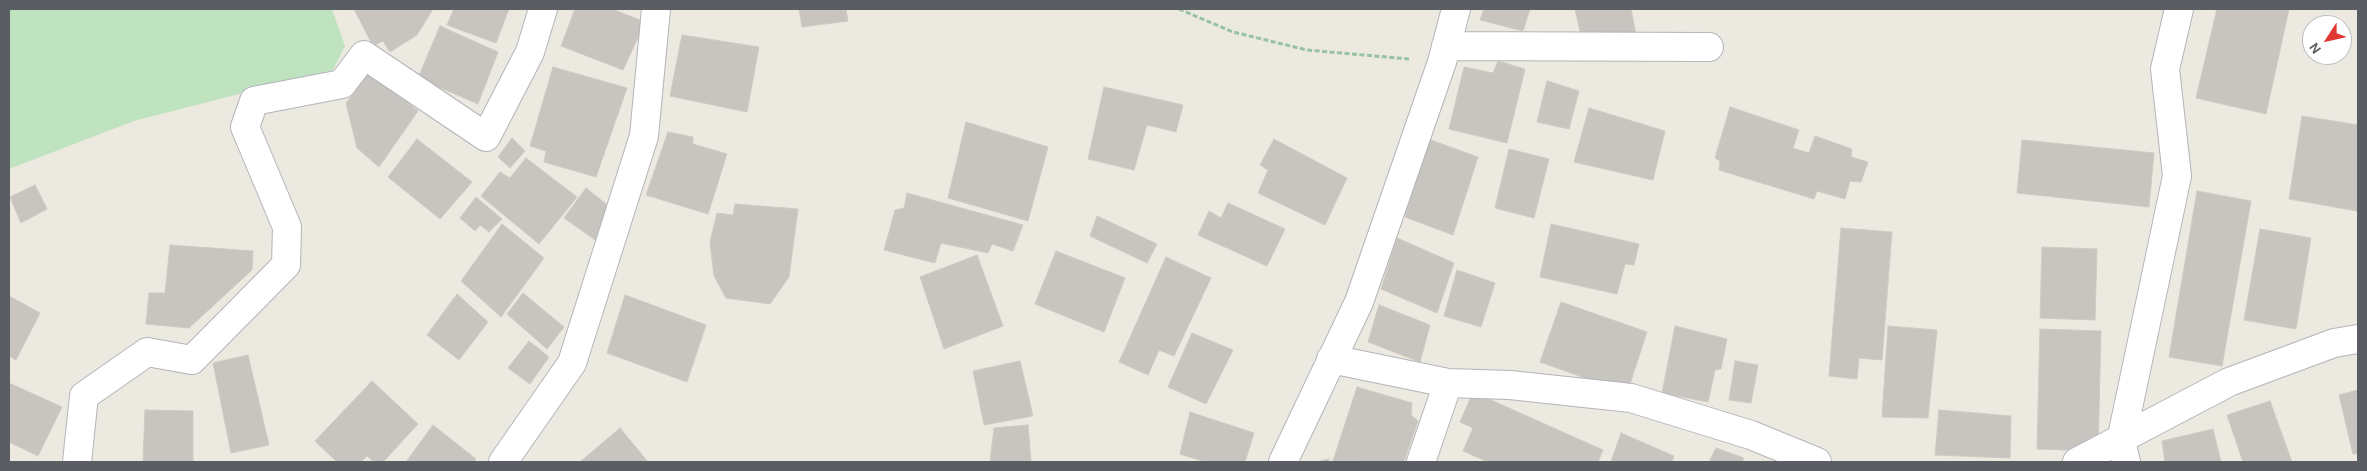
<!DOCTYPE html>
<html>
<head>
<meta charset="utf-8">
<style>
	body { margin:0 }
	#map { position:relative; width:2367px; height:471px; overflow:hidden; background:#ece9e1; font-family:Karla,sans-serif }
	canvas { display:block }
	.frame { position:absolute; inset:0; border:10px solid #5a5e62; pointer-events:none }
	.north { position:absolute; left:2302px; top:15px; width:50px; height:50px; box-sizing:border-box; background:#fff; border:1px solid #bdbfc0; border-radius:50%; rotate:235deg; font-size:14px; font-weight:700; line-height:20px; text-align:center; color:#5a5e62 }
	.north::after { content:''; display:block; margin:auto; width:18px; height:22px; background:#e13733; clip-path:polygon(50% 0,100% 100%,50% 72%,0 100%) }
</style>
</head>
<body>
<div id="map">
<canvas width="2367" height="471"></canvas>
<div class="frame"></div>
<div class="north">N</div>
</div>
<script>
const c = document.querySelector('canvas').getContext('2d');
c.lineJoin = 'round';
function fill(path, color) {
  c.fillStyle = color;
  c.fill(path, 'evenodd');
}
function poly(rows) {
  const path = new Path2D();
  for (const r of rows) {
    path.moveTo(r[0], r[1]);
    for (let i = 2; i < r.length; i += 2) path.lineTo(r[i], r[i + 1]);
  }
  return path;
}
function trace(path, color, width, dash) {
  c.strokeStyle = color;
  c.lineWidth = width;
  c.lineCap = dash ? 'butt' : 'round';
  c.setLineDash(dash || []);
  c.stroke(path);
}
fill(poly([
	[9,9,332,9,345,46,333,70,134,121,9,169]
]), '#c0e3bf');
const building = poly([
	[354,9,433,9,417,35,390,52,383,41,373,46,354,9],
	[454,9,509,9,496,43,447,25,454,9],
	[575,9,612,9,645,22,623,70,561,46,575,9],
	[799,9,846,9,848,21,802,27,799,9],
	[1484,9,1530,9,1523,31,1480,20,1484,9],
	[1575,9,1631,9,1636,34,1582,40,1575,9],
	[2217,9,2289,9,2266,114,2196,98,2217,9],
	[440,26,498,52,478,104,418,78,440,26],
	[682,35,759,47,747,112,670,96,682,35],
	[1498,61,1525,69,1507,143,1449,129,1464,67,1493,73,1498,61],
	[553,67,627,88,596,177,544,162,546,151,530,146,553,67],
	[370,72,418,111,379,167,357,148,346,103,370,72],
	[1547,81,1579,91,1569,129,1537,122,1547,81],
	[1104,87,1183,105,1176,132,1147,125,1134,170,1088,159,1104,87],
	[1730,107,1799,130,1793,148,1809,153,1815,136,1852,149,1851,157,1868,162,1861,182,1850,181,1845,199,1817,191,1814,199,1719,170,1720,161,1715,158,1730,107],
	[1589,108,1665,131,1653,180,1574,162,1589,108],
	[2302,116,2358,125,2357,211,2289,199,2302,116],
	[966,122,1048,147,1028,221,948,198,966,122],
	[668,132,693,137,693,144,727,154,708,214,646,195,668,132],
	[512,138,525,151,510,168,498,157,512,138],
	[417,139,472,182,440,219,388,177,417,139],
	[1274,139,1347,178,1325,225,1258,193,1268,170,1260,165,1274,139],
	[1428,139,1478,157,1453,235,1405,217,1428,139],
	[2022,140,2154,153,2149,207,2017,193,2022,140],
	[1509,149,1549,159,1534,218,1495,208,1509,149],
	[526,158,577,197,539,244,481,196,500,172,510,178,526,158],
	[35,185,47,209,21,223,10,197,35,185],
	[586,188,610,207,598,242,564,218,586,188],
	[2197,191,2251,201,2222,366,2169,357,2197,191],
	[907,193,1023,225,1013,251,992,244,988,253,941,243,935,263,884,250,895,210,904,208,907,193],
	[476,197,502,219,489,232,480,225,475,231,460,218,476,197],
	[1228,203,1285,229,1267,266,1198,235,1209,211,1221,218,1228,203],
	[735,204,798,209,789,277,770,304,726,298,714,276,710,242,717,213,733,215,735,204],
	[1097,216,1157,244,1147,263,1090,236,1097,216],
	[502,224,544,258,501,317,461,281,502,224],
	[1551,224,1639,244,1634,265,1625,264,1617,294,1540,277,1551,224],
	[1841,228,1892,232,1882,360,1859,358,1857,379,1829,376,1841,228],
	[2260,229,2311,238,2296,329,2244,320,2260,229],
	[1397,238,1454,263,1437,313,1381,289,1397,238],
	[170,245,253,251,252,270,189,328,146,324,149,293,165,293,170,245],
	[2042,247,2097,249,2095,320,2040,318,2042,247],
	[1056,251,1125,278,1104,332,1035,304,1056,251],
	[977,255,1003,326,944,349,920,277,977,255],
	[1166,257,1211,278,1174,356,1159,350,1148,375,1119,362,1166,257],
	[1457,270,1495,283,1481,327,1444,316,1457,270],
	[523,293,564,327,547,349,507,314,523,293],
	[457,294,488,322,459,360,427,335,457,294],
	[625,295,706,325,687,382,607,353,625,295],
	[9,296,40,313,16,360,9,356,9,296],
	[1561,302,1647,332,1627,393,1540,362,1561,302],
	[1379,305,1430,325,1420,362,1368,342,1379,305],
	[1675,326,1727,339,1721,369,1715,370,1708,402,1662,393,1675,326],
	[1888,326,1937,330,1928,418,1882,417,1888,326],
	[2040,329,2101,331,2098,451,2037,449,2040,329],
	[1192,333,1233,350,1206,404,1168,387,1192,333],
	[529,341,549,357,530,384,508,368,529,341],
	[248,355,269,445,231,453,213,363,248,355],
	[1020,361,1033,416,984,425,973,371,1020,361],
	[1735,361,1758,365,1751,403,1729,400,1735,361],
	[372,381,418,424,383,462,374,462,367,456,361,462,337,462,315,441,372,381],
	[9,383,62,407,38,456,9,442,9,383],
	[1357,387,1412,403,1411,415,1418,421,1404,462,1333,461,1357,387],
	[2358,390,2358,453,2353,454,2339,395,2358,390],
	[1473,392,1603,450,1598,462,1488,462,1463,451,1473,428,1460,422,1473,392],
	[2270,401,2292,462,2243,462,2227,415,2270,401],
	[145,410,193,411,193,462,143,462,145,410],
	[1939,410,2011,416,2010,458,1935,455,1939,410],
	[1190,412,1254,433,1245,462,1205,462,1180,454,1190,412],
	[433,425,476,459,474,462,406,462,433,425],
	[1028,425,1031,462,990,462,994,428,1028,425],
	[620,428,648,462,580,462,620,428],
	[2213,429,2221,462,2165,462,2162,441,2213,429],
	[1621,433,1674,456,1672,462,1611,462,1621,433],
	[1716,448,1744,458,1742,462,1709,462,1716,448],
	[1329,459,1328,462,1315,462,1329,459]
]);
fill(building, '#c8c4bf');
trace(building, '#d0cac0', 1);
const street = poly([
	[1446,46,1709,47],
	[1331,359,1448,383,1510,385,1631,398,1751,435,1817,462],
	[77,462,84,396,147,352,192,360,286,265,287,227,245,127,254,101,342,84,364,55,486,137,530,52,543,9],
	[503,462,572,363,644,136,656,9],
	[1283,462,1359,302,1442,62,1456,9],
	[1421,462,1448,383],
	[2077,462,2229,382,2334,343,2358,339],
	[2126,462,2121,441,2177,176,2165,69,2179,9]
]);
trace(street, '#b2b5b9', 30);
trace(poly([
	[1179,9,1233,32,1307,50,1409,59]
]), '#98c3a2', 3, [5, 2.5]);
trace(street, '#fff', 28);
</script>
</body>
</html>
